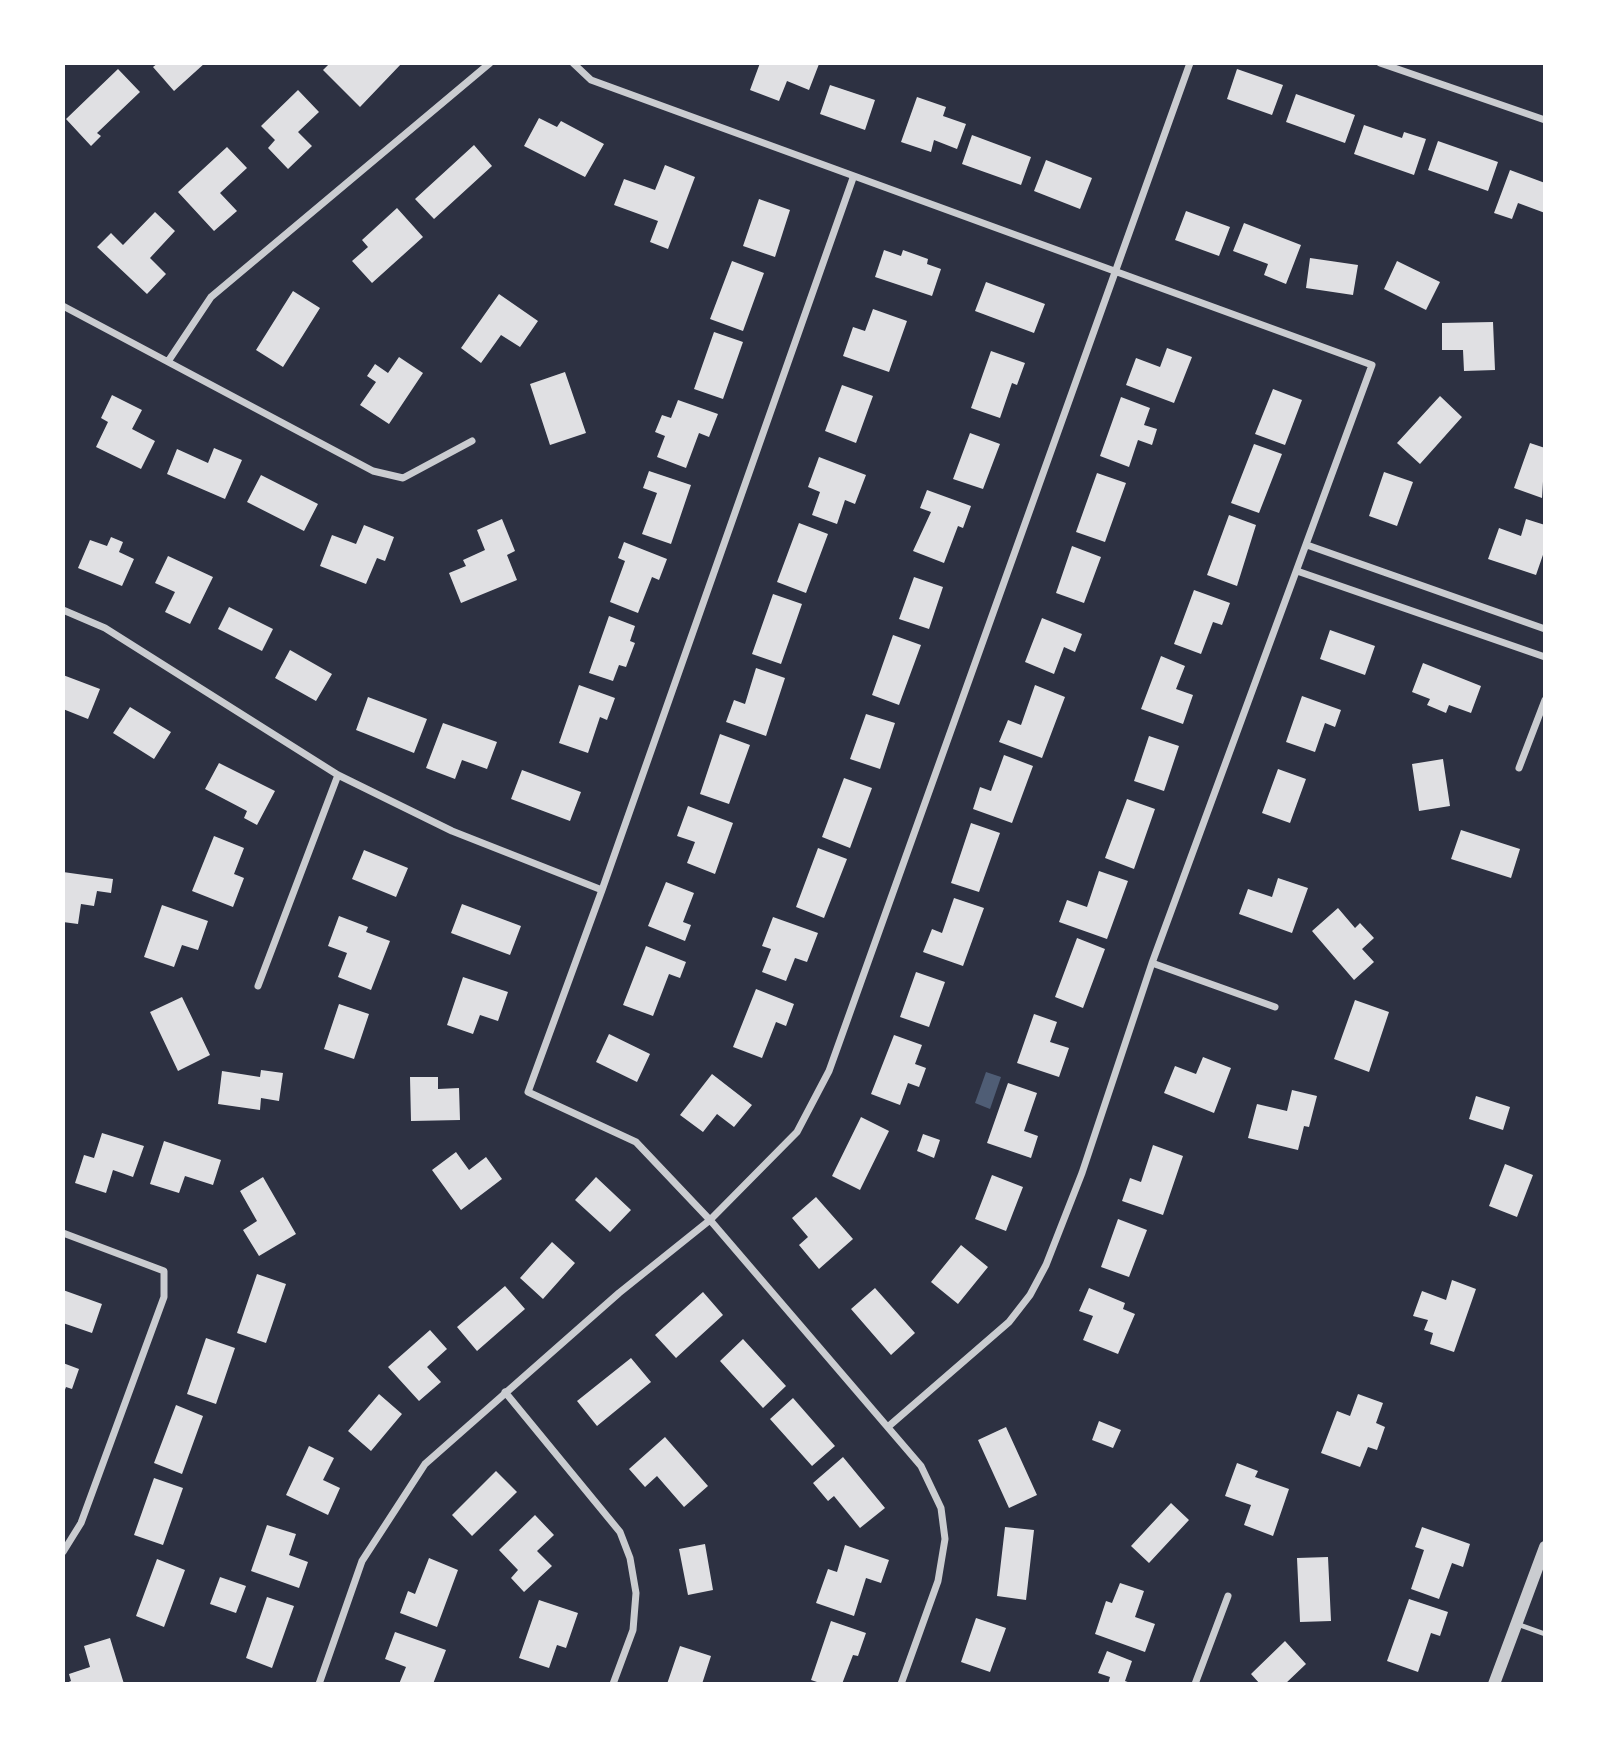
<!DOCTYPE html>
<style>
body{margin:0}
#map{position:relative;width:1608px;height:1747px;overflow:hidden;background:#2d3142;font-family:Ubuntu,sans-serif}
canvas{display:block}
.frame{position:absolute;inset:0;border:65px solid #fff;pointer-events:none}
</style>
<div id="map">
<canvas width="1608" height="1747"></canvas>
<div class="frame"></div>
</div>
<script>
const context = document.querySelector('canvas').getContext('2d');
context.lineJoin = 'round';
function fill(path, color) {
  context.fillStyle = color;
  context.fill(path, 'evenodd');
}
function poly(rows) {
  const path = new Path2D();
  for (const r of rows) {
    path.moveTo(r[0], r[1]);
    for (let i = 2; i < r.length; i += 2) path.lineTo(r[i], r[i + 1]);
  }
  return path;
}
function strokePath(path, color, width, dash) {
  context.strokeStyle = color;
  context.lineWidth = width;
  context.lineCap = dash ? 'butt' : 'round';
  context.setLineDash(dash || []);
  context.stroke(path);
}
const water = poly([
 [986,1072,1001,1077,990,1109,975,1103]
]);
const building = poly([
 [158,63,205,63,174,91,153,67],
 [330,63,402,63,360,107,323,70],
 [760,63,817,63,819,64,809,90,787,81,779,101,750,90],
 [118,69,140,92,97,133,101,136,91,146,66,119],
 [1237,69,1283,85,1272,115,1227,99],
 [830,85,875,100,865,130,820,114],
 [298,90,319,112,298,132,312,146,288,169,268,148,275,140,261,126],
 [1296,94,1355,115,1345,143,1286,122],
 [917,97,946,107,943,116,966,124,957,149,934,140,931,152,901,142],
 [539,118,557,127,561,121,604,144,585,177,524,146],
 [1364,125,1402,138,1404,132,1426,139,1414,175,1354,154],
 [972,135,1031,157,1021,185,962,164],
 [1438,141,1498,162,1488,191,1428,170],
 [474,145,492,166,434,219,415,199],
 [227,147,247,168,220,193,237,211,214,231,178,192],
 [1046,160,1092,178,1080,209,1034,191],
 [665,165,695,177,668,249,650,242,658,221,614,205,624,179,655,190],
 [1510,170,1545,183,1545,213,1518,203,1512,219,1494,213],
 [759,199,790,210,775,257,743,246],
 [397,208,423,237,372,283,352,261,368,247,362,240],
 [1186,211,1230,227,1219,256,1175,240],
 [155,212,175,231,150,258,166,274,147,294,97,247,111,233,123,245],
 [1244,223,1301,245,1286,284,1264,275,1268,264,1233,251],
 [884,250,901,256,903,250,928,259,927,264,941,269,932,296,875,277],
 [1310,258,1358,265,1353,295,1306,288],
 [732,261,764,273,743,331,710,319],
 [1397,261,1440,282,1426,310,1384,289],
 [986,282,1045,304,1034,333,975,311],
 [293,291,320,308,283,367,256,350],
 [499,294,538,321,520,347,501,335,481,363,461,348],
 [873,309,907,321,889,372,843,356,853,327,865,331],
 [1493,322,1495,370,1464,371,1463,350,1442,350,1442,323],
 [714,332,743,342,723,399,694,389],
 [1167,348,1192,357,1174,403,1126,385,1136,358,1160,367],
 [991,351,1025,363,1017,385,1012,383,1000,418,971,408],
 [399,357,423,373,389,424,360,405,376,382,367,376,375,364,388,373],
 [565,372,586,433,550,445,530,384],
 [842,385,873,396,856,443,825,431],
 [1273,389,1302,400,1285,445,1255,434],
 [112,395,142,410,132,429,155,441,141,469,96,447,108,422,101,418],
 [1440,396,1462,417,1420,464,1397,443],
 [1121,397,1150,408,1144,425,1157,429,1152,445,1138,440,1129,467,1100,456],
 [678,400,718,414,709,437,699,433,686,468,657,457,665,436,655,432,662,415,671,418],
 [970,433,1000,444,983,489,953,479],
 [1530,443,1545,448,1542,498,1514,488],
 [1254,444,1282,454,1259,513,1231,503],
 [214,448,242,460,225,499,167,474,177,449,208,463],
 [819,457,866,475,855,504,845,500,837,524,812,515,820,492,808,487],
 [649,471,691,485,671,544,642,534,657,493,643,488],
 [1384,472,1413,482,1397,526,1369,516],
 [1097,473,1126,483,1105,542,1076,532],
 [261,475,318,504,304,531,247,502],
 [927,490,971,506,963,528,958,526,944,563,913,551,931,512,920,508],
 [1229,515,1256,525,1237,586,1207,575],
 [502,519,515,551,507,555,517,580,461,603,449,573,466,566,463,560,485,550,477,530],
 [1526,519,1545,525,1545,549,1536,575,1488,559,1499,528,1521,536],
 [799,523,828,534,806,593,777,582],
 [364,525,394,537,385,561,377,558,366,584,320,566,332,535,356,544],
 [111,537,123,542,119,552,134,559,122,586,78,568,90,540,107,546],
 [624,542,667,559,659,580,652,577,638,613,610,602,625,561,618,558],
 [1072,546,1101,557,1084,603,1056,593],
 [168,556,213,577,190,624,165,612,175,592,155,583],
 [914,577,943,587,929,629,899,619],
 [1194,590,1230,603,1222,625,1213,622,1201,654,1174,644],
 [773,594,802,604,781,664,752,654],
 [229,607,273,629,262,651,218,629],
 [609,616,635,626,630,641,635,643,626,667,619,665,613,681,589,673],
 [1042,618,1082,634,1075,652,1064,647,1054,674,1025,662],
 [1330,630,1375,646,1365,675,1320,659],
 [893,635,921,645,899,705,872,695],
 [290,650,332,674,316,701,275,678],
 [1161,656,1185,666,1176,689,1193,695,1183,724,1141,709],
 [1423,663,1481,686,1471,713,1449,705,1446,713,1427,705,1430,699,1412,692],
 [756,668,785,678,766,736,726,722,734,700,745,704],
 [63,675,100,689,88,719,63,709],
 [579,685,615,698,607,720,600,717,588,753,559,743],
 [1035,685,1065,697,1042,758,999,742,1008,720,1021,725],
 [1302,696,1341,710,1335,727,1325,723,1315,752,1286,742],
 [368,697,427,719,414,753,356,730],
 [130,707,171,732,154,759,113,733],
 [866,714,895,723,880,769,850,759],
 [443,723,497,742,487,769,462,760,455,779,426,768],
 [720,734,750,745,729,804,700,794],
 [1149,736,1179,746,1164,791,1134,781],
 [1004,755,1033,766,1012,823,973,809,980,787,991,791],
 [1443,759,1450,806,1419,811,1412,764],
 [219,763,275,791,257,825,244,818,247,811,205,789],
 [1278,769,1306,779,1290,823,1262,813],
 [522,770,581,792,570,821,511,799],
 [844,778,872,788,850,848,822,837],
 [1127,799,1155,809,1134,869,1105,858],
 [688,806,733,823,715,874,687,863,695,842,677,836],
 [971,823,1000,833,979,892,951,883],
 [1461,830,1520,849,1511,878,1451,859],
 [214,836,244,848,234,874,244,878,233,907,192,891],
 [818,848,847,859,824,918,796,907],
 [364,850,408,868,396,897,352,879],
 [1099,871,1128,881,1107,939,1059,922,1067,900,1087,907],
 [63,872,113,879,111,893,97,891,94,906,81,904,78,924,63,922],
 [1278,878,1308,888,1292,933,1239,914,1248,889,1272,897],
 [666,882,694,893,683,922,691,925,685,941,648,926],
 [954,898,984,908,963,966,923,952,932,929,942,933],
 [462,904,521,926,510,955,451,933],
 [162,905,208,921,198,950,182,945,174,967,144,957],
 [1338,908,1355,928,1360,923,1374,938,1362,949,1374,962,1354,980,1312,931],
 [339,916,368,927,366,932,390,941,371,990,338,977,347,953,328,946],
 [773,917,818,933,807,962,795,958,786,981,762,972,771,949,762,946],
 [1077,938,1105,949,1083,1008,1055,997],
 [646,946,686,962,680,978,669,974,653,1016,623,1005],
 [916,972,945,982,929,1027,900,1017],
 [463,977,508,992,498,1021,480,1015,473,1034,447,1025],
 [756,989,794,1004,786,1026,776,1022,762,1058,733,1047],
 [182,997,210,1055,178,1071,150,1012],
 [1355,1000,1389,1012,1369,1072,1334,1059],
 [339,1004,369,1014,354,1059,324,1049],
 [1034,1014,1057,1022,1050,1042,1069,1048,1059,1077,1017,1063],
 [609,1034,650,1054,637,1082,596,1062],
 [894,1035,922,1045,915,1064,926,1068,919,1087,908,1083,900,1105,871,1094],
 [1203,1057,1231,1068,1214,1113,1164,1093,1175,1066,1196,1074],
 [261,1070,283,1073,279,1101,261,1098,260,1110,218,1104,222,1071,260,1077],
 [712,1074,752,1105,734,1127,717,1114,703,1132,680,1115],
 [410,1077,438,1077,438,1089,459,1088,460,1120,411,1121],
 [1008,1083,1037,1093,1024,1131,1038,1136,1031,1158,987,1143],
 [1292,1090,1317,1096,1309,1127,1304,1126,1298,1150,1248,1138,1257,1104,1287,1111],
 [1476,1096,1510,1107,1503,1130,1469,1119],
 [861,1117,889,1131,860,1190,832,1176],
 [102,1133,144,1146,133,1177,113,1170,106,1193,75,1183,84,1155,94,1158],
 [923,1134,940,1140,934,1158,917,1151],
 [164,1141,221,1160,213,1185,185,1176,179,1193,150,1184],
 [1153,1145,1183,1156,1163,1215,1122,1201,1130,1178,1141,1182],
 [456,1152,469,1170,486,1157,502,1179,461,1210,432,1170],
 [1505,1164,1533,1175,1517,1217,1489,1206],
 [992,1175,1023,1187,1006,1231,975,1219],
 [263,1177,296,1234,259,1256,243,1230,257,1221,240,1191],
 [596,1177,631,1210,610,1232,575,1200],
 [816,1197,853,1239,819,1269,799,1245,808,1237,792,1218],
 [1118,1219,1147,1230,1129,1277,1101,1267],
 [552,1242,575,1263,543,1299,520,1278],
 [961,1245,988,1267,958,1304,931,1282],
 [257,1274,286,1284,266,1343,237,1333],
 [1452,1280,1476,1289,1454,1352,1430,1344,1433,1333,1424,1330,1428,1320,1413,1316,1422,1291,1446,1300],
 [505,1286,525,1309,477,1351,457,1327],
 [875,1288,915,1333,891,1355,851,1309],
 [1089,1288,1125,1303,1123,1309,1135,1314,1118,1354,1083,1340,1093,1316,1079,1311],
 [63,1290,102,1304,92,1333,63,1323],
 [703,1292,723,1315,676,1358,655,1335],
 [430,1330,447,1349,427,1367,441,1382,419,1401,388,1367],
 [206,1338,235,1348,216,1404,187,1394],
 [743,1339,786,1386,763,1408,720,1361],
 [631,1358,651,1382,597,1426,577,1401],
 [63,1363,79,1369,72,1389,66,1387,63,1395],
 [379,1394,402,1414,371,1451,348,1431],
 [1358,1394,1383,1403,1376,1423,1385,1427,1377,1450,1368,1447,1360,1467,1321,1453,1337,1411,1350,1416],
 [793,1398,835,1446,812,1466,770,1419],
 [176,1405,203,1416,182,1474,154,1463],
 [1099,1421,1121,1430,1113,1448,1092,1440],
 [1006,1427,1037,1495,1009,1508,978,1440],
 [665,1437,708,1486,684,1507,657,1476,645,1487,629,1469],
 [309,1446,334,1458,323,1480,340,1488,328,1515,286,1495],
 [843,1457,885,1508,860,1528,834,1496,828,1501,813,1483],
 [1237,1463,1258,1471,1255,1477,1289,1489,1273,1536,1244,1525,1251,1505,1225,1496],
 [496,1471,517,1492,472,1536,452,1515],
 [154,1478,183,1488,163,1545,134,1535],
 [1171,1503,1189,1520,1149,1563,1131,1546],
 [535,1515,554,1535,537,1551,552,1566,524,1592,511,1578,518,1570,499,1550],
 [267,1525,296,1534,289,1555,308,1562,299,1588,251,1571],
 [1005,1527,1034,1530,1026,1600,997,1596],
 [1422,1527,1470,1544,1463,1567,1452,1563,1439,1599,1411,1589,1424,1550,1415,1547],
 [705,1544,713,1590,688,1595,679,1549],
 [845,1545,889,1560,881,1583,866,1578,854,1616,816,1603,828,1569,837,1572],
 [1328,1557,1331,1621,1300,1622,1297,1558],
 [429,1558,458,1570,437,1627,400,1613,408,1591,415,1594],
 [157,1559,185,1570,164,1627,136,1616],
 [220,1577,246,1586,236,1613,210,1604],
 [1120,1583,1144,1591,1135,1617,1155,1624,1145,1652,1095,1634,1106,1601,1112,1603],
 [267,1597,294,1606,272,1668,246,1658],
 [1409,1599,1448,1612,1440,1636,1431,1633,1418,1672,1387,1661],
 [539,1600,578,1613,566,1648,557,1645,549,1668,519,1658],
 [976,1618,1006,1628,990,1672,961,1662],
 [831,1621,866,1633,858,1656,853,1655,842,1684,823,1684,811,1680],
 [395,1632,446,1650,433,1684,399,1684,406,1667,385,1659],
 [110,1638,124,1684,64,1684,71,1681,69,1674,90,1667,84,1646],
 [1285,1641,1306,1664,1285,1684,1260,1684,1251,1674],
 [680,1646,711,1656,702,1684,667,1684],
 [1107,1651,1132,1661,1125,1681,1133,1684,1108,1684,1110,1677,1098,1673]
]);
const service = poly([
 [1517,1624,1545,1634]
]);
const minor = poly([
 [573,63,591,80,1372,365,1152,963,1082,1173,1046,1265,1030,1295,1009,1322,889,1426],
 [1380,63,1545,120],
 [853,178,602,890,528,1092,636,1142,710,1220,921,1466,941,1508,945,1539,938,1581,901,1684],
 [63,306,373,471,403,478,472,441],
 [169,360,211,297,490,63],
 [1307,545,1545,629],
 [1297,571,1545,657],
 [63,610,105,628,338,775,452,831,602,890],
 [1519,768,1545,700],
 [1152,963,1275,1007],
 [258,986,338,775],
 [63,1233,164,1271,164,1297,81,1523,63,1552],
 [505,1392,620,1532,630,1558,636,1593,633,1630,613,1684],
 [319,1684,362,1561,425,1464,619,1293,710,1220,797,1132,829,1071,1190,63],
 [1195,1684,1228,1596]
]);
const tertiary = poly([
 [1494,1684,1545,1547]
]);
fill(water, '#4f5d75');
fill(building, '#e0e0e3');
strokePath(service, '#caccd0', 5);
strokePath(minor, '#caccd0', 7);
strokePath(tertiary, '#caccd0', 12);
</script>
